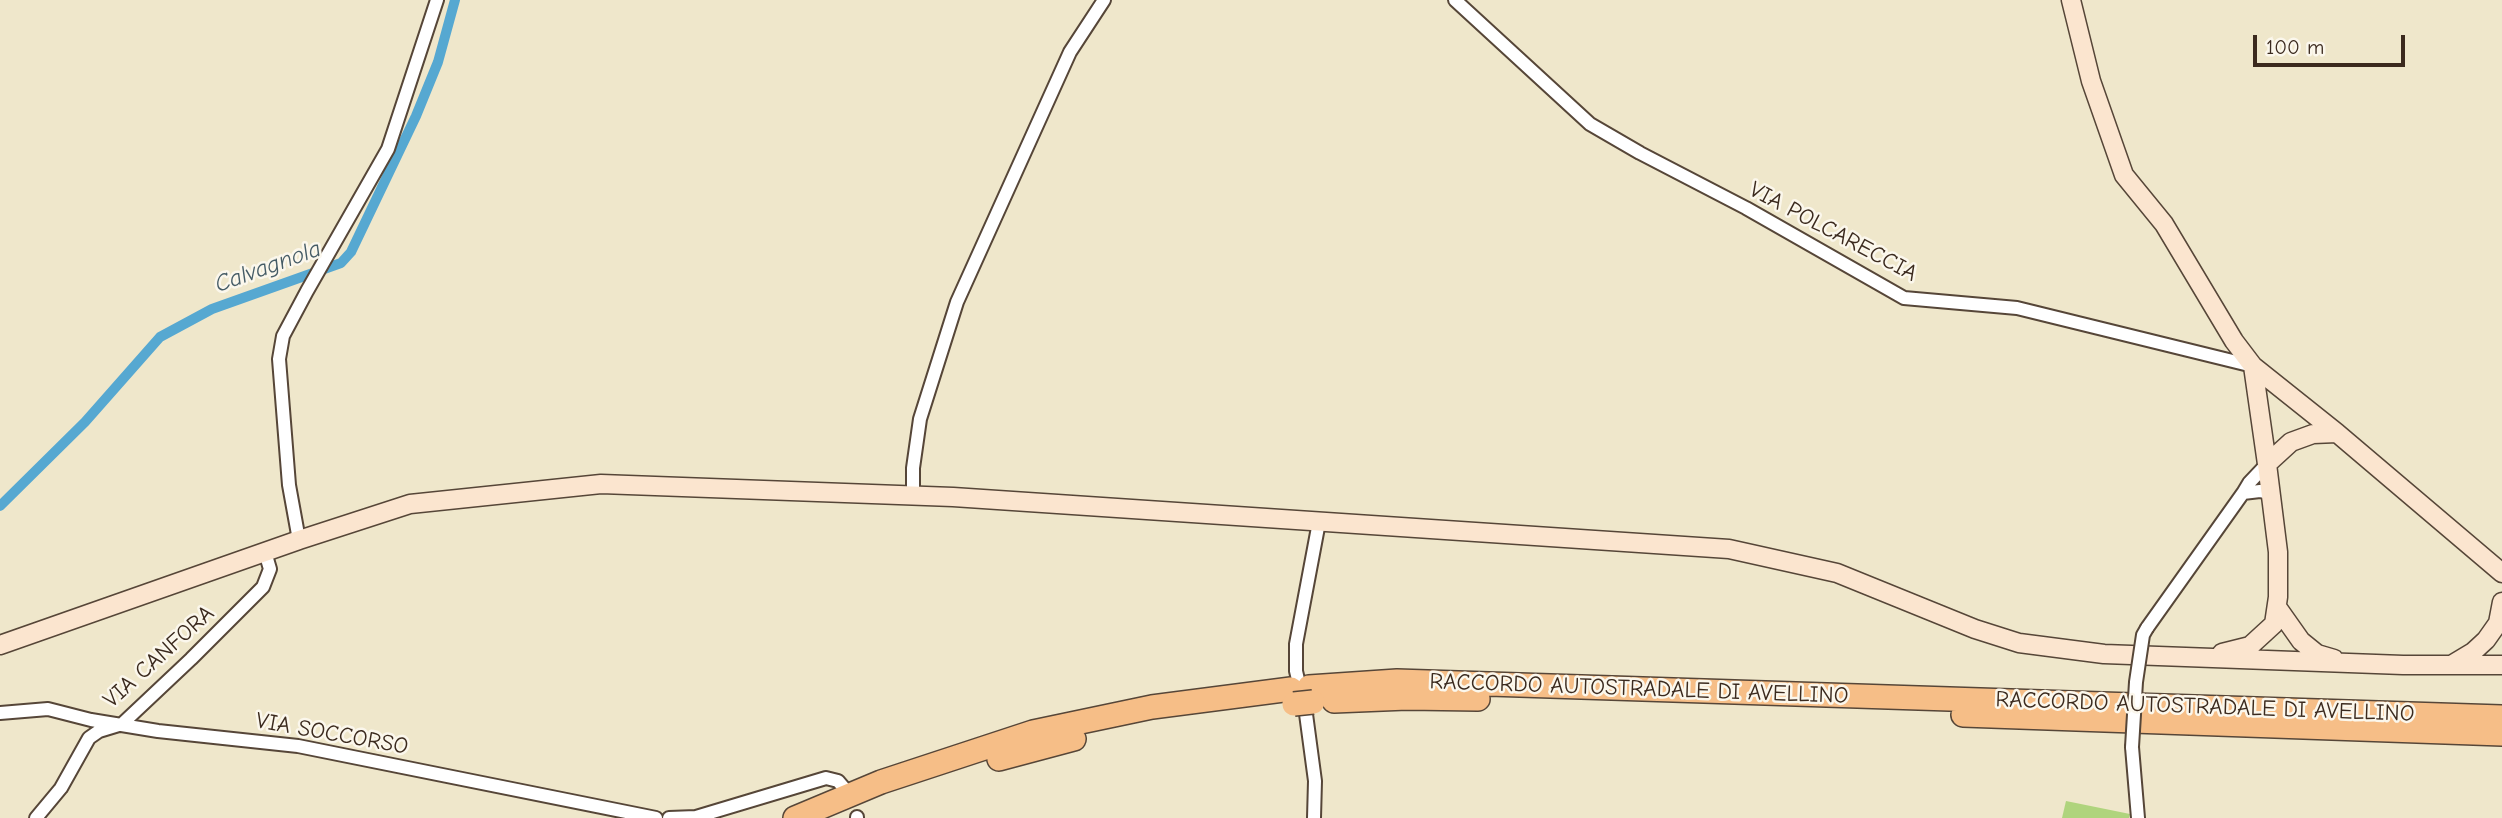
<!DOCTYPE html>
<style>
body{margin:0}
#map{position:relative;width:2502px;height:818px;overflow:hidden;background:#efe7cb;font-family:"Comic Neue",sans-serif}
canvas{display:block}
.scale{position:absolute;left:2253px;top:35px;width:152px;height:32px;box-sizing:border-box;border:4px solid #3b2a1e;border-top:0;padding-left:9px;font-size:21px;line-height:24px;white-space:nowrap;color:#3b2a1e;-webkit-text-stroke:5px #fbf7ec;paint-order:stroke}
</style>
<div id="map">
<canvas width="2502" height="818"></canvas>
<div class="scale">100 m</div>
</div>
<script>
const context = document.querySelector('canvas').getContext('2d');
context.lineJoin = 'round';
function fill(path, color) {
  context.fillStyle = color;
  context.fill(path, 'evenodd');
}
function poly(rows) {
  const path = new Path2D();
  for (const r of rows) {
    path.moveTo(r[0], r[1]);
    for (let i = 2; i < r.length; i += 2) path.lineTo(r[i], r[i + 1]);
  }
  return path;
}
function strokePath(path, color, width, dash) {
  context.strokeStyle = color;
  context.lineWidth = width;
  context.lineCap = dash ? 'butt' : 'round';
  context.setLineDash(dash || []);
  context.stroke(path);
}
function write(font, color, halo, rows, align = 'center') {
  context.font = font + ' "Comic Neue",sans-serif';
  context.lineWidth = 5;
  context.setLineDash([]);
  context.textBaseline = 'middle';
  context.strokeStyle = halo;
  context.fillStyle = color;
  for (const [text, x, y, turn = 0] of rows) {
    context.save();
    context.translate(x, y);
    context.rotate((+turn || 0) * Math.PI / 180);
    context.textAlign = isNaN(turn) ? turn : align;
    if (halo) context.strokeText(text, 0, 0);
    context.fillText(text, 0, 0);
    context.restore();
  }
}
const green = poly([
 [2066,801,2130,814,2129,818,2062,818]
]);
const canal = poly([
 [0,506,85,422,160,337,212,309,341,263,351,252,416,116,438,62,455,0]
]);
const street = poly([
 [1455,0,1590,124,1640,153,1746,208,1904,298,2017,308,2253,366],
 [2267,464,2249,483,2243,493,2260,491,2271,493],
 [913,496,913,468,920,419,957,302,1070,52,1104,0],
 [299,540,289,485,279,359,283,336,307,291,388,149,437,0],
 [2147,628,2243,493],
 [0,713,48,709,91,720,158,731,298,746,656,818],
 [2132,747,2138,818],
 [857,817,857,818],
 [36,818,61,788,89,738,99,731,122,724,191,659,263,587,270,569,265,552],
 [669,818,696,817,826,778,838,781,844,788],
 [1314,818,1315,781,1306,714,1296,671,1296,644,1319,522]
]);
const secondary = poly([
 [2071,0,2091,81,2124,175,2164,224,2234,341,2253,366,2267,464],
 [2253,366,2337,433,2502,573],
 [2277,607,2301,641,2317,654,2334,659],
 [0,645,299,540,410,504,601,484,953,497,1729,549,1837,573,1975,629,2019,643,2104,654,2403,665,2502,665],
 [2222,653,2250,646,2274,624,2278,597,2278,552,2267,464,2291,442,2313,434,2337,433],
 [2453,664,2473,652,2486,640,2498,623,2502,602]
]);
const highway = poly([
 [1309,687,1397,681,2502,717],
 [1334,701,1407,698,1478,699],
 [1963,715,2502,734],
 [999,759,1074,739],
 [795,818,881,782,1033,732,1152,707,1291,689]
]);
const streetBridge = poly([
 [2132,747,2136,682,2143,635,2147,628]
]);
const highwayBridge = poly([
 [1294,704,1313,702]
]);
const streetNames = [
 ["VIA POLCARECCIA",1833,232,28],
 ["VIA CANFORA",159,657,-42],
 ["RACCORDO AUTOSTRADALE DI AVELLINO",1639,689,2],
 ["RACCORDO AUTOSTRADALE DI AVELLINO",2205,707,2],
 ["VIA SOCCORSO",332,734,10]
];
const waterNames = [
 ["Calvagnola",268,267,-20]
];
fill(green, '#afd47d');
strokePath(canal, '#56a8d1', 10);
strokePath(street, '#564638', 16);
strokePath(secondary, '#564638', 21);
strokePath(highway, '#564638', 26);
strokePath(street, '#fff', 12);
strokePath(secondary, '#fbe5cf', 18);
strokePath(highway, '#f6be87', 23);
strokePath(streetBridge, '#564638', 16, []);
strokePath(highwayBridge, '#564638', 26, []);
strokePath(streetBridge, '#fff', 12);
strokePath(highwayBridge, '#f6be87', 23);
write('23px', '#3b2a1e', '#fbf7ec', streetNames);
write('italic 24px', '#465c66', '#fbf7ec', waterNames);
</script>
